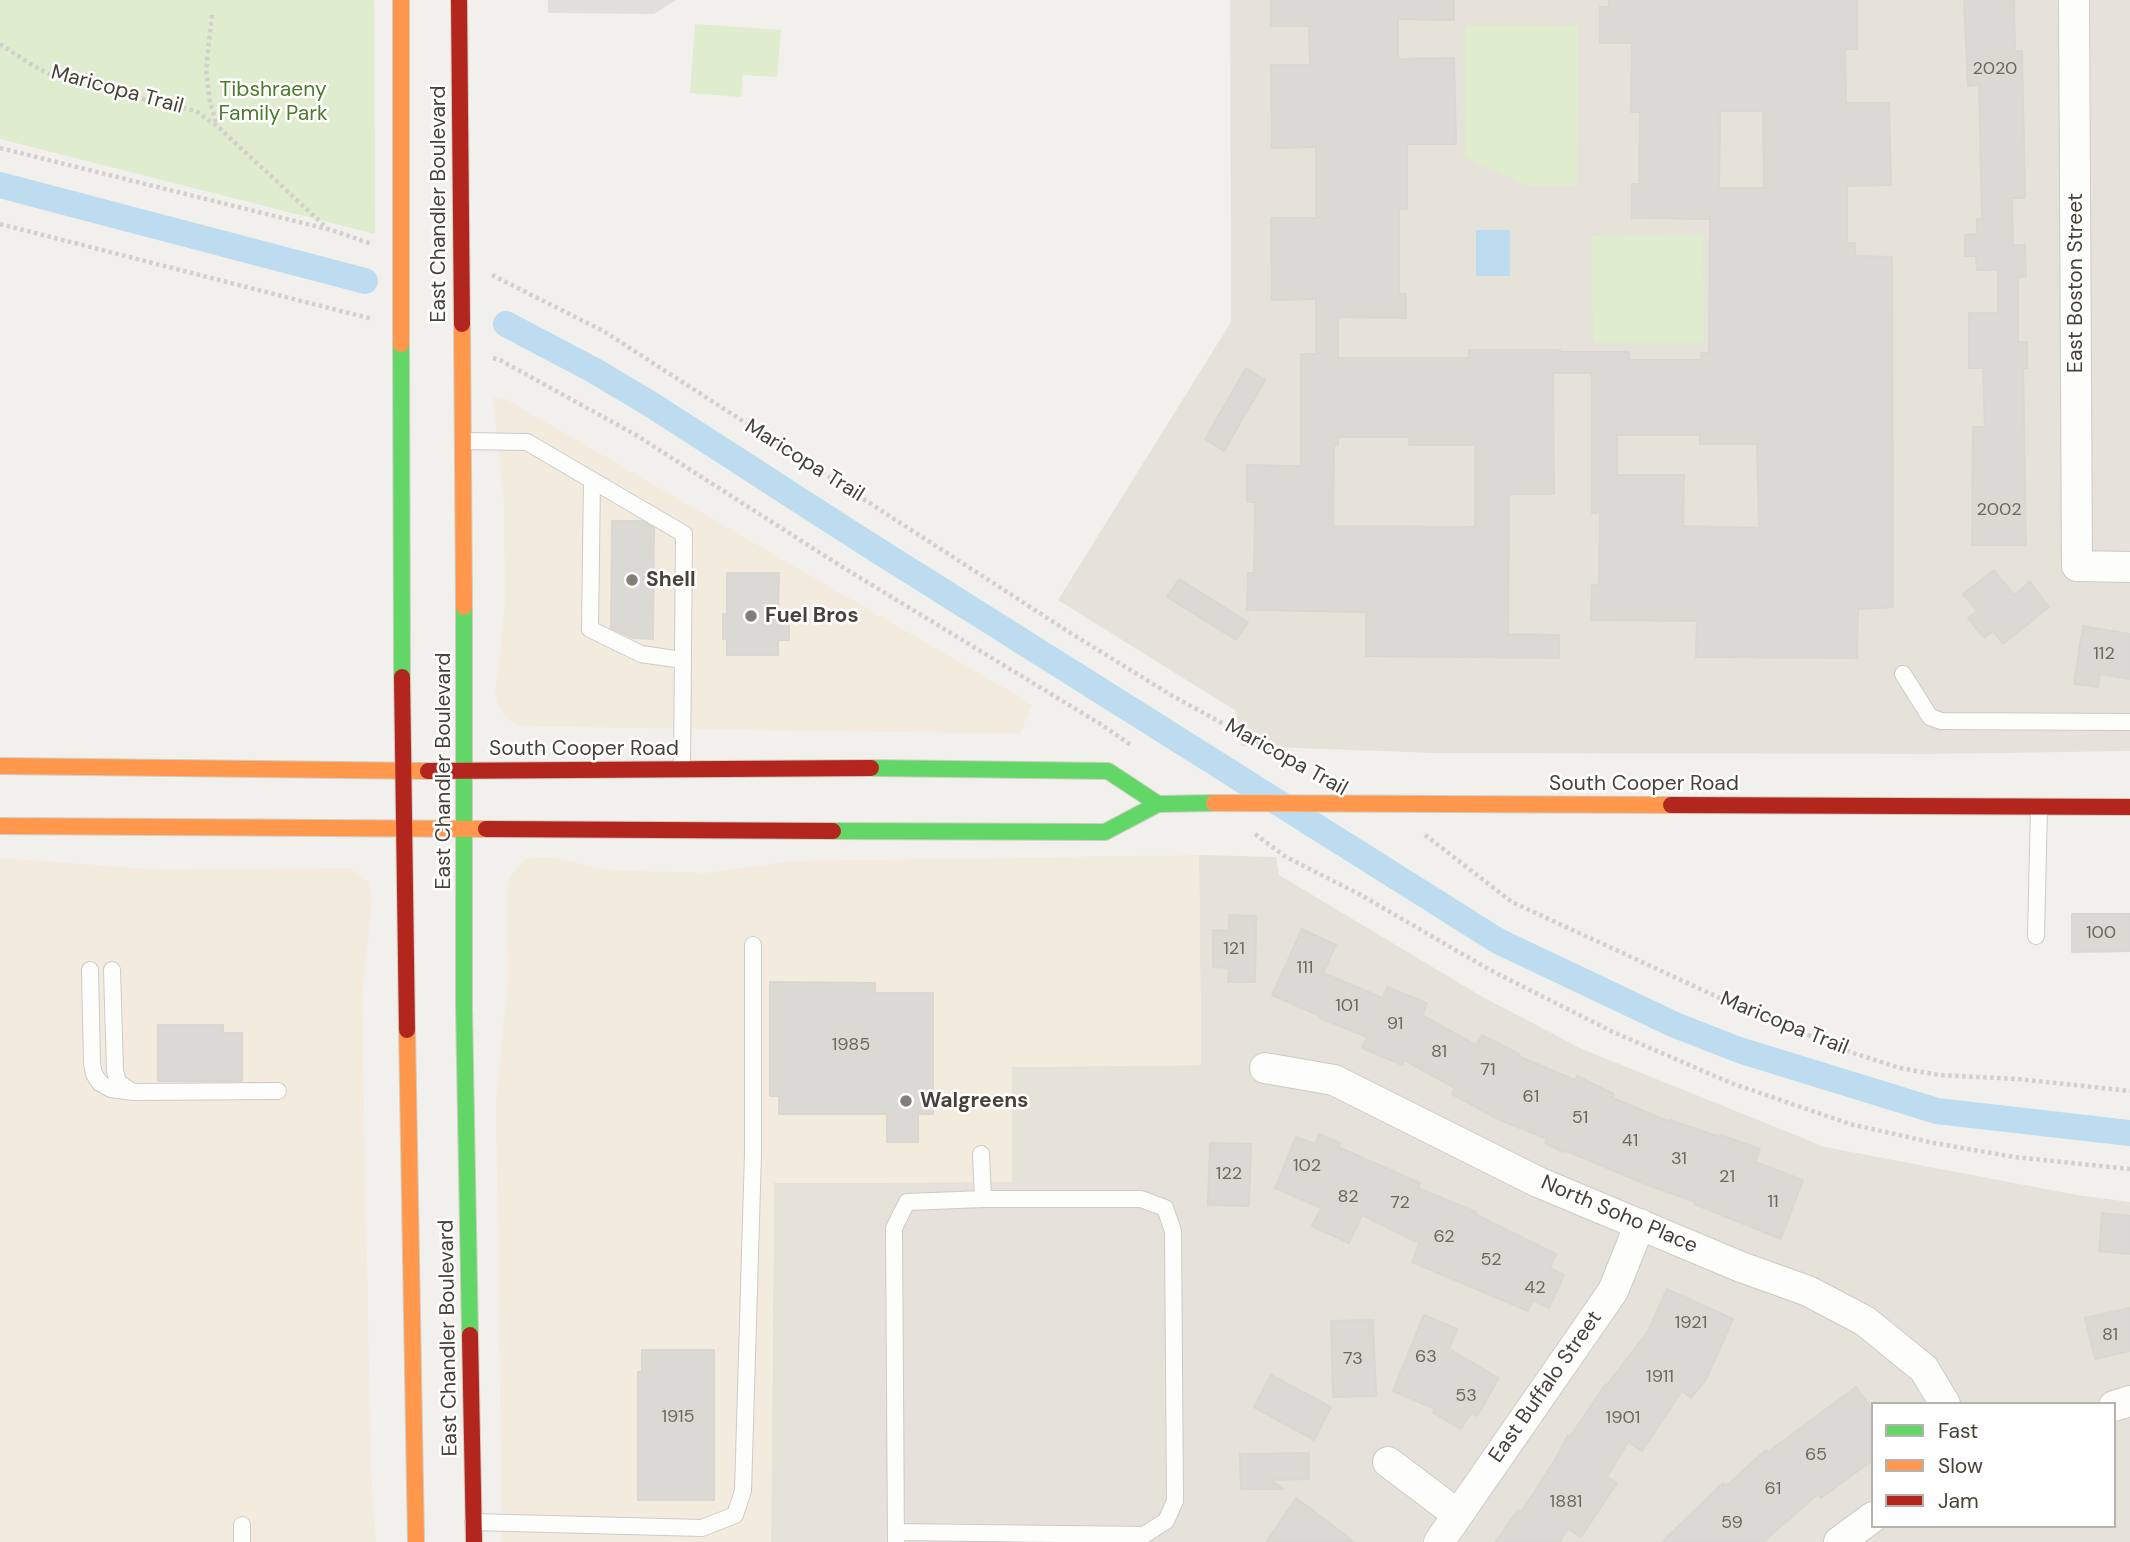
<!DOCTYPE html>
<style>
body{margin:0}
#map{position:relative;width:2130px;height:1542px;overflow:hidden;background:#f1f0ec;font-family:"DM Sans",sans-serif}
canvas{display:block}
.legend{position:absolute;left:1871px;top:1402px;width:245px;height:126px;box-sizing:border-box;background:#fff;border:2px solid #b6b3af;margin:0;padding:9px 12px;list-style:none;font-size:21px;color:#484137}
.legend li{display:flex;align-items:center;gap:14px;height:35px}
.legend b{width:35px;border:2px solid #b6b3af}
</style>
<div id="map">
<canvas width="2130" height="1542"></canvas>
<ul class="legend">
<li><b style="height:9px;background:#63d668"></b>Fast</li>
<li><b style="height:9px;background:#ff974d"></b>Slow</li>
<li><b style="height:9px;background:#b3261e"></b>Jam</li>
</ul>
</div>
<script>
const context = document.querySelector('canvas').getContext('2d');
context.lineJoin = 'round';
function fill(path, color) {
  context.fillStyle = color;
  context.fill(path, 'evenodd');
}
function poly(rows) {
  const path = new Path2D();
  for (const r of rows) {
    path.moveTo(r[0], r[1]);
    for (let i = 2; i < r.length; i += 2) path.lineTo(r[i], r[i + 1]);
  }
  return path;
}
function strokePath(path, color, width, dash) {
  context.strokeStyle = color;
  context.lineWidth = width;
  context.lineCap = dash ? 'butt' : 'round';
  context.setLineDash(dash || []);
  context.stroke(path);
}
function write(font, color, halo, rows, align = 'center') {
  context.font = font + ' "DM Sans",sans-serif';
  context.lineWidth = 5;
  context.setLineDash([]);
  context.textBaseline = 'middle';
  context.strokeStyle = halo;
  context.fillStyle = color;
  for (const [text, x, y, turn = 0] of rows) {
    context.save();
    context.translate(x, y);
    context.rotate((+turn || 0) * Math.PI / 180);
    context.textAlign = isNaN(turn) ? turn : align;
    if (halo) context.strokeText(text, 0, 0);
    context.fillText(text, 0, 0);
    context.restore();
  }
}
const residential = poly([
 [1230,0,2130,0,2130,751,1930,754,1437,753,1241,746,1236,711,1058,600,1231,322],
 [1199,855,1276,857,1279,875,1481,996,1582,1049,1825,1147,2077,1195,2130,1202,2130,1542,771,1542,774,1183,1011,1182,1012,1067,1201,1065],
 [1873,1404,2114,1404,2114,1526,1873,1526]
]);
const commercial = poly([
 [493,398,504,398,1032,704,1020,734,518,726,507,719,499,707,495,695,505,605,504,500],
 [1199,855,1201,1065,1012,1067,1012,1182,774,1183,771,1542,502,1542,496,1101,508,978,506,894,508,882,515,870,527,858,552,857,606,870,706,873,791,861],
 [0,858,164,870,350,868,369,882,372,902,362,998,371,1469,376,1542,0,1542]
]);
const green = poly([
 [0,0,374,0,375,234,0,139],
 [695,24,781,30,777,77,743,75,741,97,690,93],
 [1465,25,1578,26,1577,186,1528,186,1465,157],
 [1703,235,1704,343,1593,343,1592,236]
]);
const parking = poly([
 [548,0,676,0,654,14,548,13]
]);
const water = poly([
 [1476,230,1510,230,1510,276,1476,276]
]);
const canal = poly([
 [0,185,365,281],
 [506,324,595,371,652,405,858,538,1498,941,1675,1025,1739,1050,1937,1111,2130,1133]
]);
const building = poly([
 [1271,0,1454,0,1454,20,1398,19,1398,59,1454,58,1456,144,1407,144,1407,209,1399,209,1399,294,1406,294,1406,318,1338,317,1338,358,1469,358,1469,350,1560,350,1560,352,1629,352,1629,360,1701,360,1701,353,1709,353,1710,219,1632,218,1632,184,1639,184,1640,112,1631,112,1632,43,1600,43,1600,7,1609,7,1609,0,1857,0,1857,49,1845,49,1846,103,1889,103,1891,185,1847,186,1847,243,1855,243,1855,256,1892,257,1893,607,1858,609,1857,658,1696,657,1697,621,1591,620,1592,585,1599,585,1600,513,1592,513,1592,373,1553,373,1554,494,1509,494,1508,634,1559,635,1559,658,1366,656,1366,612,1247,610,1248,573,1254,573,1255,502,1247,502,1247,465,1301,466,1301,354,1316,354,1316,299,1272,300,1271,218,1316,218,1316,147,1272,148,1271,65,1310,65,1309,26,1271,26,1271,0],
 [1720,111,1763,111,1764,188,1719,188,1720,111],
 [1617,435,1700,435,1700,444,1757,444,1759,528,1683,526,1684,475,1617,475,1617,435],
 [1338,437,1409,437,1409,445,1475,445,1475,527,1333,526,1334,445,1338,445,1338,437],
 [1964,0,2014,0,2015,51,2022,51,2025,198,2012,198,2013,245,2025,245,2026,277,2018,277,2018,342,2027,342,2027,368,2023,368,2026,545,1972,545,1973,427,1985,427,1983,368,1969,368,1969,313,1998,313,1998,270,1977,270,1976,256,1965,256,1965,235,1977,234,1977,219,1982,219,1979,85,1968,86,1964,0],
 [1246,368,1265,380,1224,451,1205,439,1246,368],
 [612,521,642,521,654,528,653,639,633,638,611,628,612,521],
 [1994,570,2014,595,2030,582,2049,607,2003,644,1993,631,1984,638,1968,618,1977,611,1963,594,1994,570],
 [727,573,779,573,778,618,789,618,789,640,778,640,778,655,727,655,727,639,723,639,723,614,727,614,727,573],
 [1179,579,1248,622,1236,640,1167,597,1179,579],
 [2083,626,2130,634,2130,679,2100,674,2098,687,2074,684,2083,626],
 [2072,914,2130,914,2130,951,2072,952,2072,914],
 [1229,915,1256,916,1255,982,1228,982,1229,968,1213,967,1213,930,1229,931,1229,915],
 [1302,929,1336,945,1323,973,1383,998,1387,987,1427,1003,1422,1015,1476,1045,1482,1035,1519,1054,1518,1056,1575,1080,1577,1076,1614,1094,1613,1098,1670,1122,1670,1120,1720,1137,1721,1135,1760,1149,1755,1162,1803,1180,1781,1239,1694,1204,1695,1202,1648,1185,1564,1150,1563,1152,1545,1143,1547,1139,1500,1120,1452,1094,1455,1088,1404,1060,1402,1065,1362,1048,1367,1037,1320,1018,1320,1016,1272,995,1302,929],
 [770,982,875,983,875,993,933,993,933,1114,918,1114,918,1142,887,1142,887,1114,779,1114,779,1096,770,1096,770,982],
 [158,1025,223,1025,223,1033,242,1033,242,1081,158,1081,158,1025],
 [1319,1134,1340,1143,1338,1147,1420,1183,1418,1188,1476,1212,1475,1214,1556,1254,1550,1268,1564,1275,1549,1308,1533,1300,1528,1311,1412,1262,1419,1243,1362,1215,1349,1243,1312,1226,1321,1208,1275,1188,1296,1137,1315,1144,1319,1134],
 [1210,1143,1251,1144,1249,1206,1208,1205,1210,1143],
 [2102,1213,2130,1216,2130,1254,2099,1251,2102,1213],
 [1667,1289,1733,1319,1705,1381,1691,1398,1682,1391,1642,1451,1628,1442,1607,1477,1617,1483,1581,1537,1568,1529,1559,1542,1495,1542,1518,1510,1521,1512,1555,1460,1568,1435,1570,1437,1605,1385,1606,1386,1648,1331,1667,1289],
 [2130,1308,2130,1351,2095,1359,2085,1318,2130,1308],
 [1424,1315,1457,1329,1449,1349,1499,1378,1477,1416,1471,1413,1461,1429,1433,1413,1435,1409,1393,1391,1424,1315],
 [1373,1320,1376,1396,1333,1397,1331,1321,1373,1320],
 [642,1350,714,1350,714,1500,638,1500,638,1372,642,1372,642,1350],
 [1271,1375,1331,1407,1314,1440,1254,1407,1271,1375],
 [1856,1387,1873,1410,1873,1460,1821,1498,1818,1494,1763,1542,1662,1542,1723,1483,1726,1486,1766,1450,1768,1452,1856,1387],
 [1309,1453,1309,1479,1271,1480,1283,1489,1241,1489,1240,1454,1309,1453],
 [1296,1498,1331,1524,1354,1542,1266,1542,1296,1498]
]);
const path = poly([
 [212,15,206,70,210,102,217,125],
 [0,44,35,67,64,81,196,111,217,126,328,229,372,244],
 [0,148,327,229],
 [0,224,372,319],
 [492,275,605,332,1072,634,1171,695,1307,770],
 [493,358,500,360,636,435,839,565,1102,725,1131,745],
 [1255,834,1286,857,1359,894,1490,970,1613,1032,1731,1083,1850,1124,1934,1143,2014,1157,2130,1169],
 [1425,835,1512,902,1748,1011,1856,1054,1900,1068,1939,1075,2018,1079,2130,1091]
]);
const lane = poly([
 [463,441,527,442,684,534,682,769],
 [592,480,590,629,641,654,682,660],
 [1903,674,1930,717,1941,721,2130,722],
 [2036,936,2039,807],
 [90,970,92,1063,94,1074,100,1083,111,1089,133,1092,278,1091],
 [112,970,115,1071,118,1082,131,1091],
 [473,1522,702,1528,735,1515,743,1491,753,1153,753,945],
 [896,1532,1144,1535,1166,1521,1175,1501,1173,1231,1165,1208,1141,1199,983,1199],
 [242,1542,242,1525],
 [896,1542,894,1228,907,1202,983,1199,981,1154]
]);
const street = poly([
 [2074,0,2077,566,2130,567],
 [1265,1068,1334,1080,1538,1182,1741,1267,1808,1291,1865,1321,1924,1369,1945,1404],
 [2114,1406,2130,1401],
 [1388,1462,1457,1514],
 [1439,1542,1613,1291,1640,1224],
 [1839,1542,1873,1517]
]);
const fast = poly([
 [401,344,402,677],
 [464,607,464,1008,470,1335],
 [871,768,1108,771,1158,804],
 [833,831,1105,832,1158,804,1214,803]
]);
const slow = poly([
 [401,0,401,344],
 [462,324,464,607],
 [0,766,428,771],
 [1214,803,1671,805],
 [0,826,486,829],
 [407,1030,416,1542]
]);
const jam = poly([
 [459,0,462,324],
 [402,677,407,1030],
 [428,771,871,768],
 [1671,805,2130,807],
 [486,829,833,831],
 [470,1335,474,1542]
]);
const markers = [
 [632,580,7,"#837e76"],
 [751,616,7,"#837e76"],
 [906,1101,7,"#837e76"]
];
const numberNames = [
 ["2020",1995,69],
 ["2002",1999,510],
 ["112",2104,654],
 ["100",2101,933],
 ["121",1234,949],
 ["111",1305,968],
 ["101",1347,1006],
 ["91",1395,1024],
 ["1985",851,1045],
 ["81",1439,1052],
 ["71",1488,1070],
 ["61",1531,1097],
 ["51",1580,1118],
 ["41",1630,1141],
 ["31",1679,1159],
 ["102",1307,1166],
 ["122",1229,1174],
 ["21",1727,1177],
 ["82",1348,1197],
 ["11",1773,1202],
 ["72",1400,1203],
 ["62",1444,1237],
 ["52",1491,1260],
 ["42",1535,1288],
 ["1921",1691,1323],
 ["81",2110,1335],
 ["63",1426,1357],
 ["73",1353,1359],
 ["1911",1660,1377],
 ["53",1466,1396],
 ["1915",678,1417],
 ["1901",1623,1418],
 ["65",1816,1455],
 ["61",1773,1489],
 ["1881",1566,1502],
 ["59",1732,1523]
];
const streetNames = [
 ["Maricopa Trail",117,90,15],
 ["East Chandler Boulevard",439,204,-90],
 ["East Boston Street",2076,283,-90],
 ["Maricopa Trail",804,461,32],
 ["South Cooper Road",584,749],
 ["Maricopa Trail",1286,758,29],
 ["East Chandler Boulevard",444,771,-90],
 ["South Cooper Road",1644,784],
 ["Maricopa Trail",1784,1024,22],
 ["North Soho Place",1619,1215,23],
 ["East Chandler Boulevard",449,1338,-91],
 ["East Buffalo Street",1546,1387,-55]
];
const parkNames = [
 ["Tibshraeny",273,90],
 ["Family Park",273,114]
];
const poiNames = [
 ["Shell",646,580],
 ["Fuel Bros",765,616],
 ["Walgreens",920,1101]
];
fill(residential, '#e5e2d9');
fill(commercial, '#f4ebdf');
fill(green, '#dfeccd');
fill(parking, '#e1dfdc');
fill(water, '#bddcef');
strokePath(canal, '#bddcef', 26);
fill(building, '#dbd9d4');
strokePath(building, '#dad7d2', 2);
strokePath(lane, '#cdcbc7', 18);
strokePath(street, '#cdcbc7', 32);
strokePath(fast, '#d1cdc3', 18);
strokePath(slow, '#d1cdc3', 18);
strokePath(jam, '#d1cdc3', 18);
strokePath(path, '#d2cfcc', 4.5, [3.5, 3.5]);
strokePath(lane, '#fdfdfc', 16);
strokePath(street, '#fdfdfc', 30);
strokePath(fast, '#63d668', 16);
strokePath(slow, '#ff974d', 16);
strokePath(jam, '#b3261e', 16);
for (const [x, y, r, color] of markers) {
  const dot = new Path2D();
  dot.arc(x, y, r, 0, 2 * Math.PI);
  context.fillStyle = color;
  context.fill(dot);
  strokePath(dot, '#fff', 2.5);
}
write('18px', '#6e685f', null, numberNames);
write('21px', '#484137', '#fff', streetNames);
write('21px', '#4a7a2b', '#fff', parkNames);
write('bold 21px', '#484137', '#fff', poiNames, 'left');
</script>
